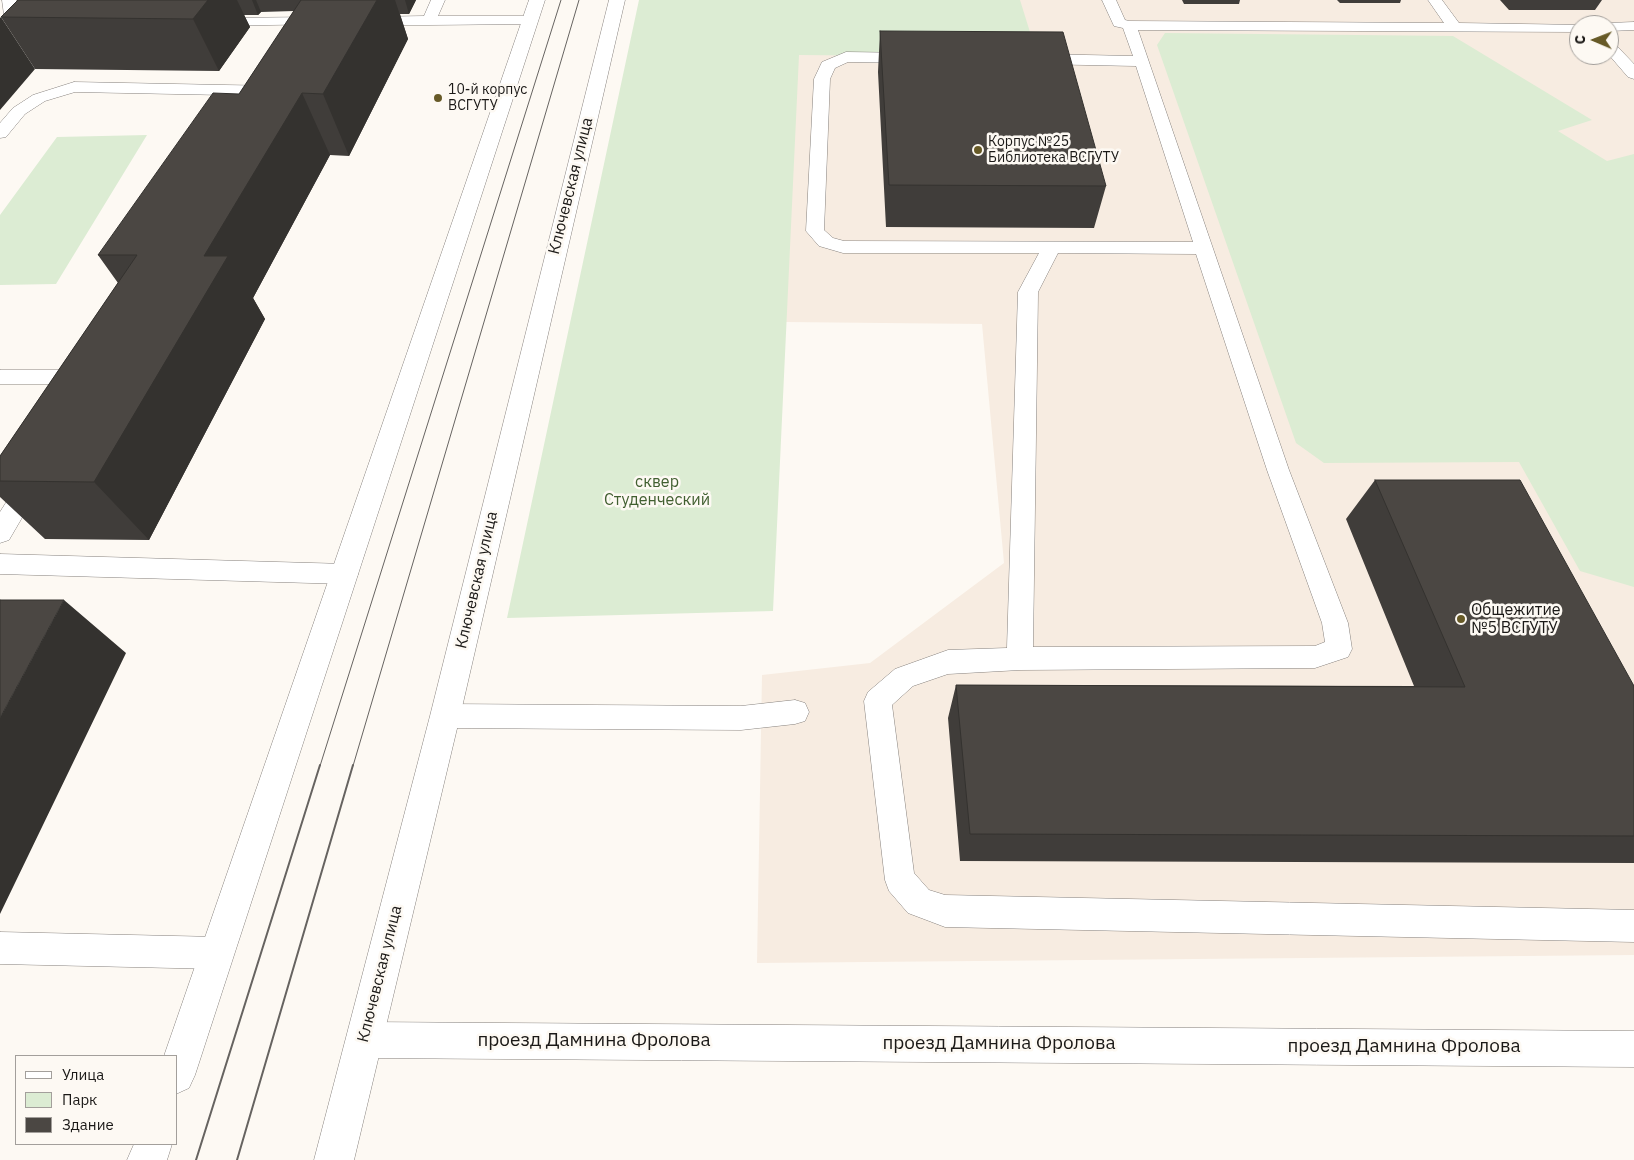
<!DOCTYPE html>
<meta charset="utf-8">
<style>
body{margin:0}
#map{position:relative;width:1634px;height:1160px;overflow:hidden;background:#fdf9f3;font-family:"IBM Plex Sans",sans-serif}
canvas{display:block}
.legend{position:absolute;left:15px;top:1055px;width:162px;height:90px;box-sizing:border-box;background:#fdf9f3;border:1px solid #a39f9b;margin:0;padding:6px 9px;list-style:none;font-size:15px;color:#1b1917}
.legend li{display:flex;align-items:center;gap:10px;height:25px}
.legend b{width:25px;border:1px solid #a39f9b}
.north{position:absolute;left:1569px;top:15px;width:50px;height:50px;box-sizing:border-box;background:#fdf9f3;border:1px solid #a39f9b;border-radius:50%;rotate:271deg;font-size:14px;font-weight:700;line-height:20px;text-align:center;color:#1b1917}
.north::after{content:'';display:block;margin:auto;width:18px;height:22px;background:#675a27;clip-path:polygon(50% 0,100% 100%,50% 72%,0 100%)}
</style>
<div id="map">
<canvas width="1634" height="1160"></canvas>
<ul class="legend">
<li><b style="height:6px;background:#fff"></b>Улица</li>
<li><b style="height:14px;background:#dcecd3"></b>Парк</li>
<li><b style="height:14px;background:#4b4743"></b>Здание</li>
</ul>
<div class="north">С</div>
</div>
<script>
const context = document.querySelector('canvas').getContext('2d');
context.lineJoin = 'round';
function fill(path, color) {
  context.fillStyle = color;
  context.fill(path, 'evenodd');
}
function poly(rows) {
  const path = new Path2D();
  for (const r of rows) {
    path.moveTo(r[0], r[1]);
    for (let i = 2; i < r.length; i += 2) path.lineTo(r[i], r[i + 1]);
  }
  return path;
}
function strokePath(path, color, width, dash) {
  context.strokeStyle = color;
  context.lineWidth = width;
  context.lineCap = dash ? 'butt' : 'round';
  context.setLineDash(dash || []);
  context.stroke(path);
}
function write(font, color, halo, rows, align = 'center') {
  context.font = font + ' "IBM Plex Sans",sans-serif';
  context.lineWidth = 5;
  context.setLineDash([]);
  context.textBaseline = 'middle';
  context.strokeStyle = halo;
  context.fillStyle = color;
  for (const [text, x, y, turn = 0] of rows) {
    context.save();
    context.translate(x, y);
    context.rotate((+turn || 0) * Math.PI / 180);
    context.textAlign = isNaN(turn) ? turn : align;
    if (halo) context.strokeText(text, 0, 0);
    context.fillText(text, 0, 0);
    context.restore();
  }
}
const built = poly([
 [801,0,1634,0,1634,955,757,963,762,675,870,663,1004,563,982,324,785,322],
 [1579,25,1609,25,1609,55,1579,55]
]);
const green = poly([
 [639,0,1020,0,1034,45,1015,57,799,55,773,611,507,618],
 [1165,33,1453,36,1592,120,1558,131,1607,161,1634,154,1634,587,1580,571,1519,462,1324,463,1296,443,1157,45],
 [147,135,56,284,0,285,0,215,57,137]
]);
const service = poly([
 [2,0,16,0,19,22,17,25,12,26,5,22,2,0],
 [431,0,445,0,438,16,530,16,537,20,530,24,429,25,370,25,363,21,370,17,424,16,431,0],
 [1102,0,1116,0,1125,20,1129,21,1444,23,1428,0,1442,0,1459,23,1584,25,1579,25,1579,32,1138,30,1289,470,1348,623,1352,649,1348,657,1315,668,1020,670,948,674,913,686,892,705,914,873,929,890,945,895,1634,910,1634,942,945,927,908,913,889,891,885,880,864,701,868,692,895,669,948,650,1007,648,1018,292,1039,253,843,253,819,246,806,231,814,79,822,62,846,52,912,53,920,58,912,63,848,62,835,68,830,79,824,230,833,238,844,241,1193,242,1136,66,1037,64,1029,59,1037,54,1133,56,1123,28,1114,26,1102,0],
 [1058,253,1196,254,1267,470,1322,623,1325,642,1315,646,1033,647,1038,292,1058,253],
 [320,17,327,21,325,24,215,26,208,22,215,18,320,17],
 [1634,22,1634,30,1609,31,1609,25,1603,25,1609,23,1634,22],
 [1609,41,1614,43,1634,64,1634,79,1628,77,1609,55,1609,41],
 [74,82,275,86,283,91,275,96,75,92,45,101,25,114,6,137,0,138,0,123,13,108,33,95,74,82],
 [0,370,87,370,95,372,98,377,95,382,87,384,0,384,0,370],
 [32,471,40,474,44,480,9,540,0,543,0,512,24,474,32,471],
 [0,554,346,564,355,567,358,574,355,581,346,584,0,574,0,554],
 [795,700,805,703,809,712,805,721,795,724,741,730,445,728,435,725,431,716,435,707,445,704,741,706,795,700],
 [0,932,218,937,229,942,234,953,229,964,218,969,0,964,0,932]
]);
const minor = poly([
 [364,1022,1634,1031,1634,1067,364,1058,351,1053,346,1040,351,1027,364,1022]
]);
const secondary = poly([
 [529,0,545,0,195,1075,189,1088,176,1094,176,1056,164,1056,529,0],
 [609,0,625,0,460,716,354,1160,314,1160,430,716,609,0],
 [134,1144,172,1144,167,1160,127,1160,134,1144]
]);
const tramFar1 = poly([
 [320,766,561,0],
 [353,766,579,0]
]);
const tram = poly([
 [196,1160,320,765],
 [237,1160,353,765]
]);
const wall = poly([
 [18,0,416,0,409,14,400,14,408,39,349,156,330,155,253,298,265,319,149,540,45,539,0,497,0,456,118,283,98,255,239,94,294,11,261,12,258,15,244,15,250,27,219,71,35,69,1,17],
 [1182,0,1240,0,1239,4,1184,4],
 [1337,0,1401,0,1400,3,1340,3],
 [1500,0,1602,0,1595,10,1509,10],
 [880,31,1106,186,1094,228,886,227,878,72],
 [1375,480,1634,686,1634,863,960,861,948,718,956,685,1414,686,1346,519]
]);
const shadedWall = poly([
 [208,0,237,0,250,27,219,71,193,19],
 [252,0,256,0,261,12,258,15],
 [377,0,395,0,408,39,349,156,323,94],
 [405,0,416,0,409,14],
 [1,17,35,69,0,110,0,18],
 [302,93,330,155,253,298,265,319,149,540,94,482,204,256],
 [64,600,126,653,0,914,0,718]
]);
const building = poly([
 [18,0,208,0,193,19,1,17,18,0],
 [301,0,377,0,323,94,302,93,204,256,228,256,94,482,0,481,0,456,137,255,98,255,213,93,239,94,301,0],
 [880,31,1063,32,1106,186,889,185,880,31],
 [1375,480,1520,480,1634,686,1634,836,970,834,956,685,1465,687,1375,480],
 [0,600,64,600,0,718,0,600]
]);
const markers = [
 [438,98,5,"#675a27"],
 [978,150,5,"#675a27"],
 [1461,619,5,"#675a27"]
];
const farPoinames = [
 ["10-й корпус",448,90],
 ["ВСГУТУ",448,106],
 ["Корпус №25",988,142],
 ["Библиотека ВСГУТУ",988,158]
];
const streetNames = [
 ["Ключевская улица",571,186,-76],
 ["Ключевская улица",477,580,-77],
 ["Ключевская улица",380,974,-76]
];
const parkNames = [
 ["сквер",657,482],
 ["Студенческий",657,500]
];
const poiNames = [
 ["Общежитие",1471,610],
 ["№5 ВСГУТУ",1471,628]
];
const nearStreetnames = [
 ["проезд Дамнина Фролова",594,1041],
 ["проезд Дамнина Фролова",999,1044],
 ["проезд Дамнина Фролова",1404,1047]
];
fill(built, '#f7ece1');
fill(green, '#dcecd3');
strokePath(service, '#88837f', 1);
strokePath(minor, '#88837f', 1);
strokePath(secondary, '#88837f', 1);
fill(service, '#fff');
fill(minor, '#fff');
fill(secondary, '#fff');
strokePath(tramFar1, '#666360', 1);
strokePath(tram, '#666360', 2);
fill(wall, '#403d3a');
fill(shadedWall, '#34322f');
fill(building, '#4b4743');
strokePath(building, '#34322f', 1);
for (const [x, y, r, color] of markers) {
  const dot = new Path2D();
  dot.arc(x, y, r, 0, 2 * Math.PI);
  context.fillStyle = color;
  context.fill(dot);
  strokePath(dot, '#fdf9f3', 2);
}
write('14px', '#1b1917', '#fdf9f3', farPoinames, 'left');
write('16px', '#1b1917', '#fdf9f3', streetNames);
write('16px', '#415f30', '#fdf9f3', parkNames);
write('16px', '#1b1917', '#fdf9f3', poiNames, 'left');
write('19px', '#1b1917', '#fdf9f3', nearStreetnames);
</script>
